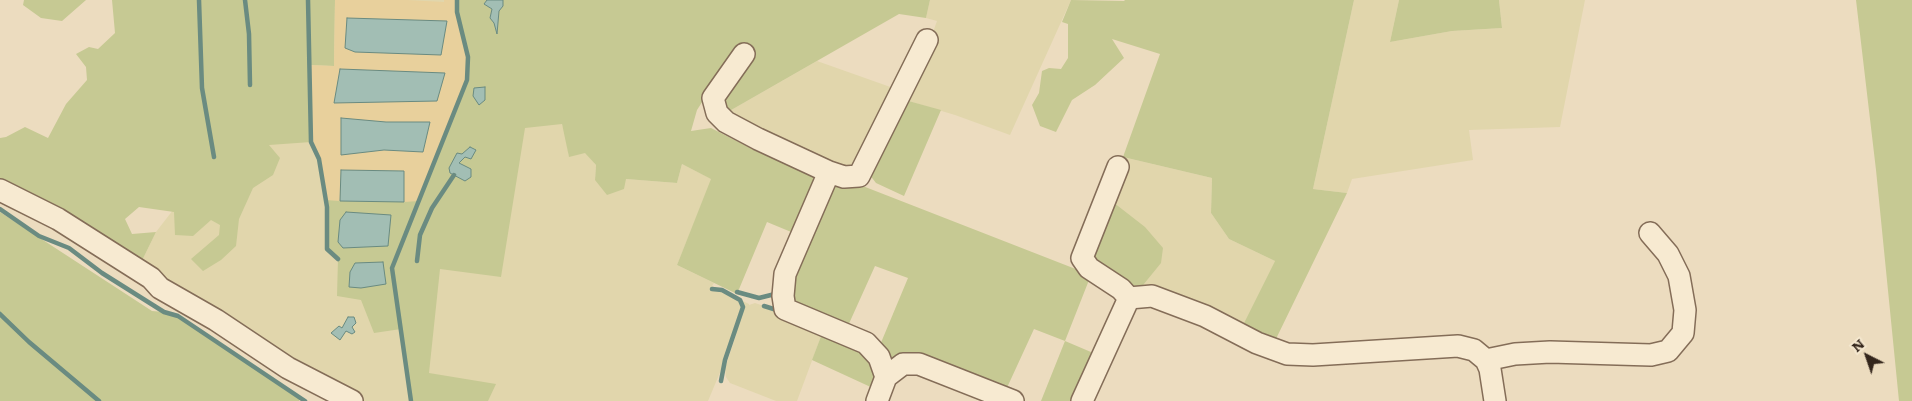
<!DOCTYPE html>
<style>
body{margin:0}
#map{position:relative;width:1912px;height:401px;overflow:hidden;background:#ecdcbf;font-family:Literata,serif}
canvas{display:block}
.north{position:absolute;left:1842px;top:331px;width:50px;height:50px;-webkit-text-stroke:4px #f4e7ce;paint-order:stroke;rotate:319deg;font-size:14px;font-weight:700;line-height:20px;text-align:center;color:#34261c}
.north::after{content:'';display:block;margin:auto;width:18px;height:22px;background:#34261c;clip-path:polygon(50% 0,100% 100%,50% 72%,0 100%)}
</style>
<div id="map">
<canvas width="1912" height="401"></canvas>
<div class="north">N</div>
</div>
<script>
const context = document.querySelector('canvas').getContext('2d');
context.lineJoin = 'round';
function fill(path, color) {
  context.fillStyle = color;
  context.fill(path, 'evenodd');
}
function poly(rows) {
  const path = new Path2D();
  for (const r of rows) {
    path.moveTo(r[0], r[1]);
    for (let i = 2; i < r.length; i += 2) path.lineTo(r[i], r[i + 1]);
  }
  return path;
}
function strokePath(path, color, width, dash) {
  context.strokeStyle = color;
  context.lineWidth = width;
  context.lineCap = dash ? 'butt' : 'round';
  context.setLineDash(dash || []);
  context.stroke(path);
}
const farmland = poly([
 [199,0,523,0,565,134,569,156,585,152,596,165,595,180,626,179,677,183,682,164,712,179,677,265,714,283,712,286,749,304,749,305,755,303,779,311,823,331,797,401,776,401,730,383,726,377,725,368,737,332,708,401,331,401,134,277,156,232,214,157],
 [930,0,1071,0,1010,135,955,115,905,100,926,52,937,21,926,18],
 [1354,0,1399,0,1390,42,1452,31,1502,28,1499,0,1585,0,1560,127,1469,130,1473,160,1352,179,1347,193,1313,189],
 [817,61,896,89,854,169,842,172,726,113],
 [1123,157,1212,178,1211,213,1229,239,1275,261,1240,331,1139,290,1109,199]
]);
const green = poly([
 [24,0,86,0,62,21,41,18,23,5],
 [112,0,335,0,334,66,309,65,311,142,269,145,280,158,273,175,253,188,239,219,236,246,221,260,203,271,191,259,219,235,220,225,211,220,193,236,175,235,174,212,139,207,125,219,132,234,156,232,134,277,0,196,0,138,6,137,25,127,48,138,66,104,87,80,86,67,76,54,89,47,98,49,115,33],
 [457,0,487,0,484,4,492,9,490,18,494,23,497,32,499,11,503,6,503,0,930,0,926,18,899,14,726,113,721,96,722,71,697,110,691,131,711,128,760,153,820,178,796,234,767,222,737,294,677,265,711,179,682,164,677,183,626,179,624,189,607,195,595,180,596,165,585,153,569,157,562,124,525,128,501,277,440,269,429,373,496,384,488,401,411,401,401,329,374,333,361,300,337,296,338,259,327,249,326,200,419,201,467,80,457,12],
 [1071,0,1124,1,1125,0,1354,0,1313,189,1347,193,1273,345,1240,331,1275,261,1229,239,1211,213,1212,178,1123,157,1160,54,1112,39,1124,58,1095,85,1072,100,1056,132,1040,126,1032,105,1039,93,1042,71,1049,68,1061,69,1068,58,1068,24,1062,22],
 [1399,0,1499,0,1502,28,1452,31,1390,42],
 [1856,0,1912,0,1912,401,1899,401,1876,170],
 [905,100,941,110,904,196,876,183,869,174],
 [830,182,855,183,1091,275,1065,341,1098,355,1078,401,1041,401,1065,341,1034,329,1005,392,889,368,880,345,908,278,875,266,847,328,794,305,789,295,792,273],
 [1109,199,1145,227,1163,248,1161,263,1139,290,1128,291,1088,257],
 [0,212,152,311,164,312,178,316,300,399,299,401,0,401],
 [823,331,864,348,877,362,875,389,812,360]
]);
const sand = poly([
 [335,0,407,0,444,2,444,0,457,0,457,12,468,57,467,80,419,201,404,202,404,171,341,170,340,201,326,200,319,159,311,142,308,65,334,66],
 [386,122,430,122,423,152,384,150,341,154]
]);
const water = poly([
 [487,0,503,0,503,6,499,11,497,34,494,23,490,18,492,9,484,4,487,0],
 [347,18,447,21,441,55,355,52,345,48,347,18],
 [340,69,445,73,437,101,334,103,340,69],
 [485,87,485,100,479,105,473,96,474,88,485,87],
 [341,118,386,122,430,122,423,152,384,150,341,155,341,118],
 [470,147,476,150,471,159,465,157,459,163,471,169,471,177,465,181,450,173,449,168,457,153,462,154,470,147],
 [341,170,404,171,404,202,340,201,341,170],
 [346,212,391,215,388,246,343,248,338,242,340,220,346,212],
 [383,262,386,284,361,288,349,287,350,272,355,263,383,262],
 [348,317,354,317,356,323,352,327,355,332,352,334,346,331,340,340,331,333,339,326,342,328,348,317]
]);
const stream = poly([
 [199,0,202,88,214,157],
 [245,0,249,34,250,85],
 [308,0,311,142,319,159,327,207,327,249,338,259],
 [0,209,39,236,69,248,102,273,164,312,178,316,305,401],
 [417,261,420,235,432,208,454,175],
 [712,289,722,290,740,300,743,307,725,360,721,381],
 [737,292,759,298,775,294,776,292],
 [764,306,780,311],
 [0,314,29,342,99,401],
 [411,401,392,268,467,80,468,57,457,12,457,0]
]);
const minor = poly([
 [744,54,713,98,717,113,726,122,758,139,829,172],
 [0,190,58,219,151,278,160,288,216,320,288,368,352,401],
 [1129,298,1152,296,1205,316,1257,343,1287,354,1313,355,1458,346,1474,350,1486,360,1490,369,1495,401],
 [1486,360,1515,354,1550,352,1651,355,1668,351,1683,333,1685,310,1679,276,1668,254,1650,233],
 [886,377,879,357,866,343,785,309,783,296,785,274,829,172,844,177,859,176,927,40],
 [877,401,886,377,903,364,919,364,1013,401],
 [1082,401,1129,298,1121,289,1089,268,1082,258,1118,167]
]);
fill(farmland, '#e1d6ac');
fill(green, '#c6c993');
fill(sand, '#e8d09c');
fill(water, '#a2beb4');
strokePath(water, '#6a8b81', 1);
strokePath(stream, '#6a8b81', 4.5);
strokePath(minor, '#846d58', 24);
strokePath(minor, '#f7ead1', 21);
</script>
